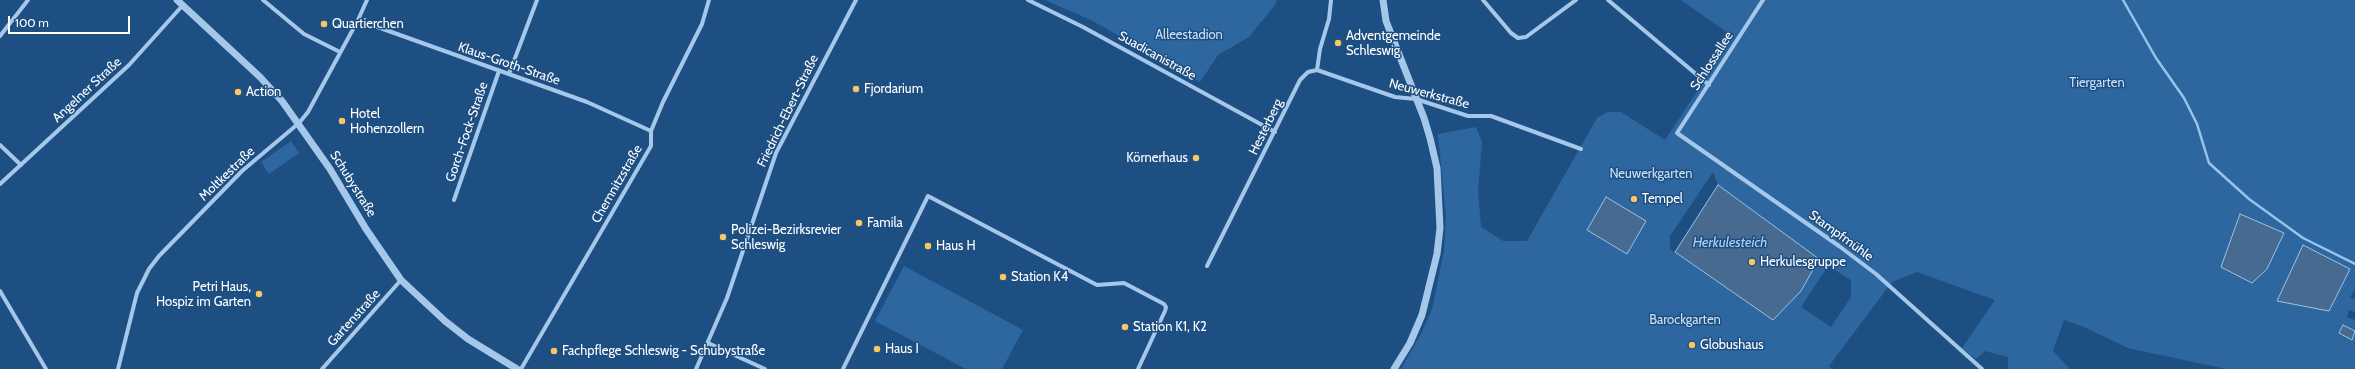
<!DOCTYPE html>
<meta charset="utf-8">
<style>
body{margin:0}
#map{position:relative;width:2355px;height:369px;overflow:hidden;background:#1e4f83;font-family:Cabin,sans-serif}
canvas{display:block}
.scale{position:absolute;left:8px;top:16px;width:122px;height:18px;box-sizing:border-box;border:2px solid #fff;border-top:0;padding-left:5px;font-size:12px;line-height:14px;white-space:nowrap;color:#fff;-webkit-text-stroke:3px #1e4f83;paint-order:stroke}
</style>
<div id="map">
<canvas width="2355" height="369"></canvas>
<div class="scale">100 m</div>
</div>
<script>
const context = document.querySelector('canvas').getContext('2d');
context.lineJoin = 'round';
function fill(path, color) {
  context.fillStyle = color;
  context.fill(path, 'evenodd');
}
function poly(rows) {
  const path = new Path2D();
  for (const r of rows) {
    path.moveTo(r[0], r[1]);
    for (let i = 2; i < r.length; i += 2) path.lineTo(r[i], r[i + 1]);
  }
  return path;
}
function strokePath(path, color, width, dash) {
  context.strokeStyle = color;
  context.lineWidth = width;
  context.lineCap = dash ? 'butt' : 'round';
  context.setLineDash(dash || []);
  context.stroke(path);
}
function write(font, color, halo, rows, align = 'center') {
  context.font = font + ' Cabin,sans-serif';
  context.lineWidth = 3;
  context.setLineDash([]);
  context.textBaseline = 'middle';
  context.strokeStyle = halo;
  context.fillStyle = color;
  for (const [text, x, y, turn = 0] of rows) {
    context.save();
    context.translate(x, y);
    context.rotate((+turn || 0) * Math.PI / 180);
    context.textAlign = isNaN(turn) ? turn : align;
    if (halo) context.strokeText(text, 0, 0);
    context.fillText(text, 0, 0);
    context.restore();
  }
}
const green = poly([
 [1045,0,1277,0,1275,5,1249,37,1218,55,1200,82,1091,20],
 [1681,0,2355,0,2355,290,2350,297,2355,299,2355,312,2349,310,2347,317,2355,320,2355,331,2343,325,2352,340,2355,334,2355,369,2226,369,2128,348,2084,327,2064,320,2053,351,2070,369,2008,369,2008,357,1985,351,1976,359,1962,348,1995,300,1917,272,1892,282,1829,366,1832,369,1401,369,1421,334,1432,309,1444,251,1446,217,1438,134,1476,127,1482,142,1478,191,1481,227,1503,241,1527,241,1597,118,1608,112,1621,112,1665,140,1713,67,1732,36],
 [1713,172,1718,185,1819,259,1773,320,1670,249,1670,236],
 [1828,266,1851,280,1851,297,1831,327,1801,307],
 [291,141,299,153,269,174,261,162],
 [904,266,1023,330,1002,369,966,369,875,321]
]);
const water = poly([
 [1718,185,1819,259,1801,291,1773,320,1675,252,1718,185],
 [1606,197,1646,221,1627,254,1587,230,1606,197],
 [2240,214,2284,233,2267,269,2252,283,2221,267,2240,214],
 [2303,245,2350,269,2329,311,2277,301,2303,245],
 [2343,325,2355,331,2352,340,2339,333,2343,325]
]);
const stream = poly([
 [2123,0,2156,58,2184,98,2197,124,2209,163,2249,199,2303,238,2355,264]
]);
const minor = poly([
 [263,0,304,34,340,52],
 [1028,0,1083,27,1275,132],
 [1483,0,1511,33,1518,38,1526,37,1576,0],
 [1608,0,1709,85],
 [1763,0,1677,133,1839,246,1876,274,1982,369],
 [358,20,587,102,651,131],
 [0,36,28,0],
 [1317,70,1320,49,1329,19,1331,0],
 [509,74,537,0],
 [0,145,21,165],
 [0,184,129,65,183,5],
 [454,200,499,71],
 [1207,266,1300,80,1308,72,1317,70,1395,97,1416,99,1468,116,1491,116,1581,149],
 [0,291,46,369],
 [708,343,765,369],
 [118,369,137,293,149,269,159,256,242,171,299,123,308,112,358,20,367,0],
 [322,369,401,280],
 [521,369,651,146,651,131,663,102,702,24,709,0],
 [696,369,727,298,776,153,856,0],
 [843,369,928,196,1097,285,1124,283,1164,304,1166,307,1165,311,1138,369]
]);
const tertiary = poly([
 [177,0,260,77,282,101,330,169,366,229,401,280,445,321,468,339,517,369],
 [1383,0,1386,21,1424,118,1430,138,1437,168,1440,228,1437,254,1422,315,1410,343,1394,369]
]);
const markers = [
 [324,24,4,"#f8c664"],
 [1338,43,4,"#f8c664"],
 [856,89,4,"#f8c664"],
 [238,92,4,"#f8c664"],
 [342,121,4,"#f8c664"],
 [1196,158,4,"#f8c664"],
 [1634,199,4,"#f8c664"],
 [859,223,4,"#f8c664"],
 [723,237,4,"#f8c664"],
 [928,246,4,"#f8c664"],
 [1752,262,4,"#f8c664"],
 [1003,277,4,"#f8c664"],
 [259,294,4,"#f8c664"],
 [1125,327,4,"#f8c664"],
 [1692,345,4,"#f8c664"],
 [877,349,4,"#f8c664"],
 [554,351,4,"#f8c664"]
];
const poiNames = [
 ["Quartierchen",332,24],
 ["Adventgemeinde",1346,36],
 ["Schleswig",1346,51],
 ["Fjordarium",864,89],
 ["Action",246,92],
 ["Hotel",350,114],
 ["Hohenzollern",350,129],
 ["Körnerhaus",1188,158,"right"],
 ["Tempel",1642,199],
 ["Famila",867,223],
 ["Polizei-Bezirksrevier",731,230],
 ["Schleswig",731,245],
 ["Haus H",936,246],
 ["Herkulesgruppe",1760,262],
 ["Station K4",1011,277],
 ["Petri Haus,",251,287,"right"],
 ["Hospiz im Garten",251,302,"right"],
 ["Station K1, K2",1133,327],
 ["Globushaus",1700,345],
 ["Haus I",885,349],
 ["Fachpflege Schleswig - Schubystraße",562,351]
];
const parkNames = [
 ["Alleestadion",1189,35],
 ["Tiergarten",2097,83],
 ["Neuwerkgarten",1651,174],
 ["Barockgarten",1685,320]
];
const streetNames = [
 ["Suadicanistraße",1157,56,29],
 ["Schlossallee",1712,61,-57],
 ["Klaus-Groth-Straße",509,64,19],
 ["Angelner Straße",87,90,-43],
 ["Neuwerkstraße",1429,94,15],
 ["Friedrich-Ebert-Straße",788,111,-64],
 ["Hesterberg",1266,127,-64],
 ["Gorch-Fock-Straße",467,132,-71],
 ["Moltkestraße",227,174,-44],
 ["Schubystraße",353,184,58],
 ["Chemnitzstraße",617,184,-60],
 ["Stampfmühle",1841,236,36],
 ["Gartenstraße",354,318,-48]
];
const waterNames = [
 ["Herkulesteich",1730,243]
];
fill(green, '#2e67a0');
fill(water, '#466a90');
strokePath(water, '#98c3eb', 1);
strokePath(stream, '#98c3eb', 2.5);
strokePath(minor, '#a5c7ea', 4);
strokePath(tertiary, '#a5c7ea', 7);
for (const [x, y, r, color] of markers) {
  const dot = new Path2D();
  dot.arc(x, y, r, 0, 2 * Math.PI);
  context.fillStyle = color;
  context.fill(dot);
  strokePath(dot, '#1e4f83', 1.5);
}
write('13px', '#fff', '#1e4f83', poiNames, 'left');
write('13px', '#c9e0f7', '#1e4f83', parkNames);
write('13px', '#fff', '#1e4f83', streetNames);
write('italic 14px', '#b0d1f1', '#1e4f83', waterNames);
</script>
